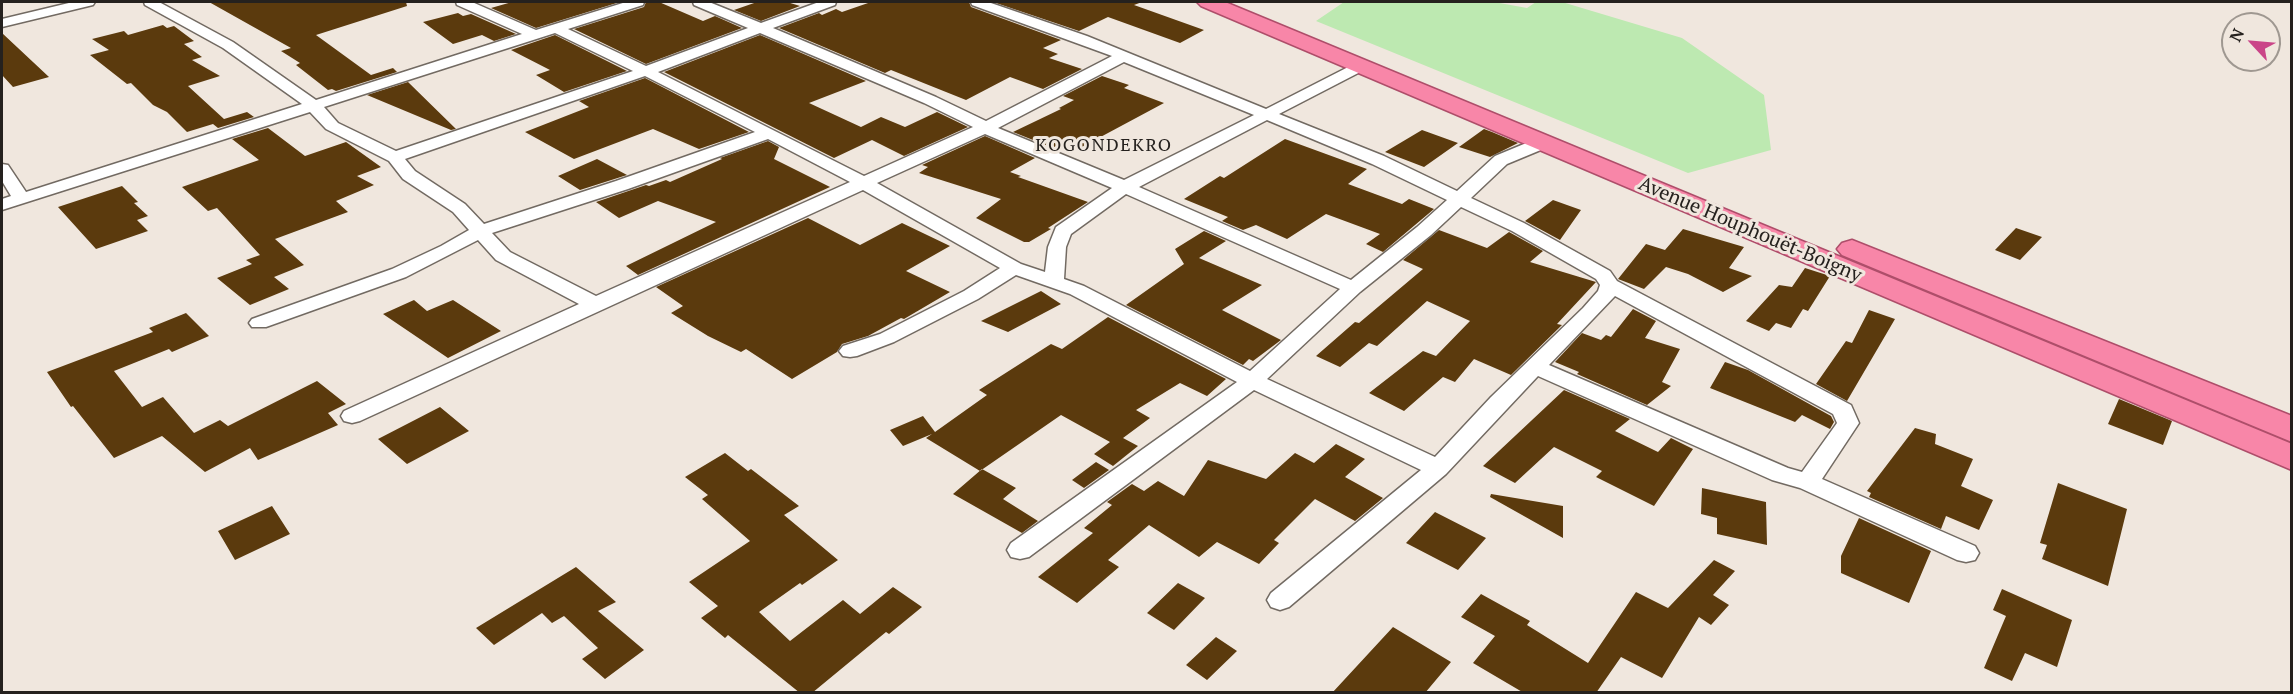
<!DOCTYPE html>
<meta charset="utf-8">
<style>
body{margin:0}
#map{position:relative;width:2293px;height:694px;overflow:hidden;background:#f0e7de;font-family:"PT Serif",serif}
canvas{display:block}
.frame{position:absolute;inset:0;border:3px solid #25211e;pointer-events:none}
.north{position:absolute;left:2221px;top:12px;width:60px;height:60px;box-sizing:border-box;background:#f0e7de;border:2px solid #9f9891;border-radius:50%;rotate:296deg;font-size:16px;font-weight:700;line-height:24px;text-align:center;color:#25211e}
.north::after{content:'';display:block;margin:auto;width:21px;height:27px;background:#ca4588;clip-path:polygon(50% 0,100% 100%,50% 72%,0 100%)}
</style>
<div id="map">
<canvas width="2293" height="694"></canvas>
<div class="frame"></div>
<div class="north">N</div>
</div>
<script>
const context = document.querySelector('canvas').getContext('2d');
context.lineJoin = 'round';
function fill(path, color) {
  context.fillStyle = color;
  context.fill(path, 'evenodd');
}
function poly(rows) {
  const path = new Path2D();
  for (const r of rows) {
    path.moveTo(r[0], r[1]);
    for (let i = 2; i < r.length; i += 2) path.lineTo(r[i], r[i + 1]);
  }
  return path;
}
function strokePath(path, color, width, dash) {
  context.strokeStyle = color;
  context.lineWidth = width;
  context.lineCap = dash ? 'butt' : 'round';
  context.setLineDash(dash || []);
  context.stroke(path);
}
function write(font, color, halo, rows, align = 'center') {
  context.font = font + ' "PT Serif",serif';
  context.lineWidth = 6;
  context.setLineDash([]);
  context.textBaseline = 'middle';
  context.strokeStyle = halo;
  context.fillStyle = color;
  for (const [text, x, y, turn = 0] of rows) {
    context.save();
    context.translate(x, y);
    context.rotate((+turn || 0) * Math.PI / 180);
    context.textAlign = isNaN(turn) ? turn : align;
    if (halo) context.strokeText(text, 0, 0);
    context.fillText(text, 0, 0);
    context.restore();
  }
}
const green = poly([
 [1344,2,1494,2,1527,8,1536,2,1562,2,1682,38,1764,95,1771,150,1688,173,1316,21]
]);
const building = poly([
 [209,2,406,2,407,6,316,35,371,75,393,68,397,72,336,91,332,89,328,90,296,65,300,63,281,51,291,48],
 [512,2,620,2,536,28,491,8],
 [646,2,659,2,703,21,715,16,742,28,646,64,574,29,644,7],
 [757,2,787,2,800,6,761,21,734,10],
 [871,2,969,2,971,7,1061,40,1043,48,1058,54,1049,58,1082,69,1043,89,1010,77,966,100,891,70,885,73,779,28,819,13,822,15,836,9,842,12],
 [993,2,1142,2,1134,5,1204,30,1180,43,1108,17,1079,31],
 [458,13,463,16,471,14,516,34,494,41,482,35,453,44,423,22],
 [163,25,167,28,174,26,194,41,184,44,202,57,192,60,220,76,188,86,224,119,247,112,254,117,218,128,213,124,187,132,167,112,153,105,131,83,127,84,90,55,109,50,92,39,124,31,128,35],
 [2,33,49,77,13,87,2,75],
 [555,35,627,71,564,92,536,75,550,70,511,50],
 [760,35,866,81,809,103,861,127,881,117,905,127,937,112,968,127,904,156,872,140,834,158,664,72],
 [1102,76,1129,85,1124,88,1164,103,1080,148,1065,141,1053,148,1013,132,1061,109,1059,108,1074,100,1063,96],
 [645,78,749,132,699,149,653,129,574,159,525,132,589,107,579,101],
 [408,82,456,129,451,130,367,95],
 [268,128,305,156,346,142,381,167,357,176,374,185,336,201,348,212,275,239,304,265,274,277,289,289,250,305,217,278,252,264,246,260,260,255,217,208,208,211,182,187,259,160,232,139],
 [1484,129,1492,132,1518,143,1490,157,1459,147],
 [1422,130,1458,143,1424,167,1385,152],
 [985,136,1035,158,1010,172,1021,176,1018,177,1088,202,1048,228,1051,229,1029,242,1024,242,976,218,1001,199,919,173,928,167,922,165],
 [1285,139,1367,169,1348,184,1402,204,1409,199,1434,209,1383,252,1366,244,1380,234,1326,214,1287,239,1256,225,1243,230,1222,221,1228,217,1184,199,1220,176,1224,178],
 [768,141,779,147,774,159,830,187,638,275,626,266,716,222,658,201,619,218,596,202,646,185,649,186,666,180,670,182,722,159,720,158],
 [597,159,627,175,580,190,558,176],
 [122,186,138,202,134,203,148,216,137,220,148,231,96,249,58,207],
 [1553,200,1581,210,1560,240,1525,221],
 [808,218,860,245,902,223,950,246,906,271,950,292,904,319,901,318,868,336,842,344,837,352,792,379,746,349,741,352,708,336,671,313,683,306,656,287],
 [2016,228,2042,237,2020,260,1995,250],
 [1683,229,1744,247,1729,268,1752,276,1723,292,1688,274,1666,267,1644,289,1618,279,1646,244,1665,250],
 [1439,230,1487,248,1509,232,1543,251,1530,262,1596,282,1557,324,1562,325,1511,375,1474,359,1455,382,1443,377,1404,411,1369,393,1423,351,1436,356,1470,321,1427,301,1377,346,1369,343,1340,367,1316,356,1355,322,1359,323,1423,269,1403,260],
 [1204,231,1226,241,1199,258,1262,285,1222,310,1281,340,1253,361,1249,359,1243,365,1126,305,1184,264,1175,249],
 [1805,268,1830,276,1808,311,1803,309,1791,328,1776,323,1769,331,1746,321,1779,285,1792,287],
 [1041,291,1061,304,1008,332,981,321],
 [414,300,427,311,453,300,501,331,448,358,383,314],
 [1633,309,1656,321,1645,338,1680,349,1662,382,1671,386,1647,405,1577,374,1579,372,1555,362,1582,333,1601,340,1606,335,1611,337],
 [1869,310,1895,319,1847,401,1816,384,1846,341,1852,343],
 [186,313,209,336,172,352,169,349,114,371,142,407,163,397,194,433,220,420,228,426,317,381,346,404,328,413,338,425,258,460,250,448,205,472,162,436,114,458,73,406,71,407,47,372,153,332,149,328],
 [1108,317,1226,379,1207,396,1180,383,1136,410,1150,418,1123,438,1138,446,1113,466,1094,454,1110,442,1061,415,980,471,926,438,932,434,903,446,890,430,923,416,935,432,987,395,979,390,1051,344,1062,349],
 [1725,362,1748,370,1831,416,1834,422,1830,429,1802,415,1795,422,1710,388],
 [1564,390,1630,419,1615,431,1658,452,1671,438,1693,449,1654,506,1596,477,1602,471,1554,447,1515,483,1483,466],
 [2119,399,2172,421,2163,445,2108,424],
 [440,407,469,431,407,464,378,439],
 [1915,428,1936,434,1935,444,1973,459,1961,486,1993,500,1979,530,1946,516,1941,529,1869,497,1871,493,1867,491],
 [1336,444,1365,459,1345,477,1383,498,1355,521,1315,499,1274,540,1279,543,1259,564,1217,542,1199,557,1149,525,1108,560,1119,567,1077,603,1038,577,1093,533,1084,528,1112,505,1107,502,1132,484,1144,491,1158,481,1184,496,1208,460,1266,479,1295,453,1314,463],
 [725,453,748,471,751,469,799,506,784,515,838,560,802,585,800,583,759,612,790,641,843,600,860,614,893,587,922,607,889,634,886,632,812,693,800,693,728,635,725,638,701,618,718,606,689,582,750,541,702,499,708,495,685,477],
 [1096,462,1109,470,1084,488,1072,480],
 [982,469,1016,488,1003,499,1038,521,1022,533,953,494],
 [2058,483,2127,509,2108,586,2042,559,2047,545,2040,543],
 [1702,488,1766,502,1767,545,1717,534,1717,518,1701,514],
 [1491,494,1563,506,1563,538,1490,497],
 [272,506,290,534,235,560,218,531],
 [1435,512,1486,538,1458,570,1406,543],
 [1859,518,1931,551,1909,603,1841,573,1841,556],
 [1714,560,1735,571,1713,595,1729,605,1711,625,1699,617,1662,678,1621,657,1596,693,1524,693,1473,663,1495,636,1461,617,1481,594,1530,621,1527,625,1588,663,1636,592,1668,608],
 [576,567,616,602,598,611,644,650,605,679,582,659,598,648,564,616,552,623,542,613,494,645,476,628],
 [1178,583,1205,598,1174,630,1147,613],
 [2002,589,2072,620,2057,667,2025,653,2012,681,1984,668,2006,616,1993,610],
 [1393,627,1451,662,1425,693,1332,693],
 [1216,637,1237,651,1207,680,1186,665]
]);
const minor = poly([
 [73,2,95,2,93,5,2,27,2,19,73,2],
 [144,2,159,2,233,42,316,100,522,34,457,5,456,2,472,2,536,30,626,2,644,2,643,5,568,29,646,66,748,28,694,5,693,2,709,2,761,23,819,2,836,2,835,5,773,28,936,97,986,121,1112,56,972,5,971,2,988,2,1087,36,1266,109,1356,63,1366,63,1368,66,1366,69,1279,114,1384,156,1457,191,1495,156,1536,139,1548,139,1550,143,1548,147,1507,164,1471,198,1524,223,1610,271,1617,281,1851,405,1859,423,1822,479,1975,546,1979,553,1975,560,1966,562,1957,560,1800,488,1772,480,1538,376,1446,474,1289,607,1280,610,1271,607,1267,600,1271,593,1421,470,1254,390,1029,557,1020,559,1011,557,1007,550,1011,543,1237,382,1070,294,1016,275,978,299,894,342,857,356,850,357,843,356,839,351,843,346,880,334,964,291,1000,268,863,190,360,421,352,423,344,421,341,416,344,411,579,304,496,260,478,240,406,277,266,327,252,327,249,323,252,319,392,269,441,246,469,230,453,212,403,179,389,161,326,129,310,112,2,210,2,199,11,196,2,181,2,164,8,165,26,192,302,104,223,48,145,5,144,2],
 [555,33,633,71,396,151,338,123,324,107,555,33],
 [760,33,924,103,973,127,864,176,658,72,760,33],
 [1124,62,1254,115,1124,180,998,128,1124,62],
 [645,76,755,132,616,181,484,224,465,204,415,171,405,159,645,76],
 [1267,120,1372,164,1447,200,1417,227,1351,280,1139,187,1267,120],
 [985,134,1112,188,1056,227,1048,247,1045,272,1021,264,877,183,985,134],
 [768,139,850,182,596,296,510,252,492,233,628,189,768,139],
 [1126,194,1340,289,1250,371,1084,286,1064,279,1066,247,1071,234,1126,194],
 [1461,207,1512,231,1596,279,1600,285,1598,291,1583,308,1491,397,1435,457,1267,379,1360,292,1431,235,1461,207],
 [1615,296,1833,414,1837,423,1802,472,1788,468,1549,365,1615,296]
]);
const trunk = poly([
 [1197,2,1225,2,2292,444,2292,470,1201,6,1197,2],
 [1852,240,2292,416,2292,442,1842,255,1837,249,1842,243,1852,240]
]);
const farQuarternames = [
 ["KOGONDEKRO",1104,146]
];
const streetNames = [
 ["Avenue Houphouët-Boigny",1750,230,23]
];
fill(green, '#bde9b1');
fill(building, '#5b3a0d');
strokePath(minor, '#726a62', 3);
strokePath(trunk, '#ae4e6a', 3);
fill(minor, '#fff');
fill(trunk, '#f886a8');
context.letterSpacing = '1.5px';
write('18px', '#25211e', '#f0e7de', farQuarternames);
context.letterSpacing = '0px';
write('20px', '#25211e', '#f0e7de', streetNames);
</script>
